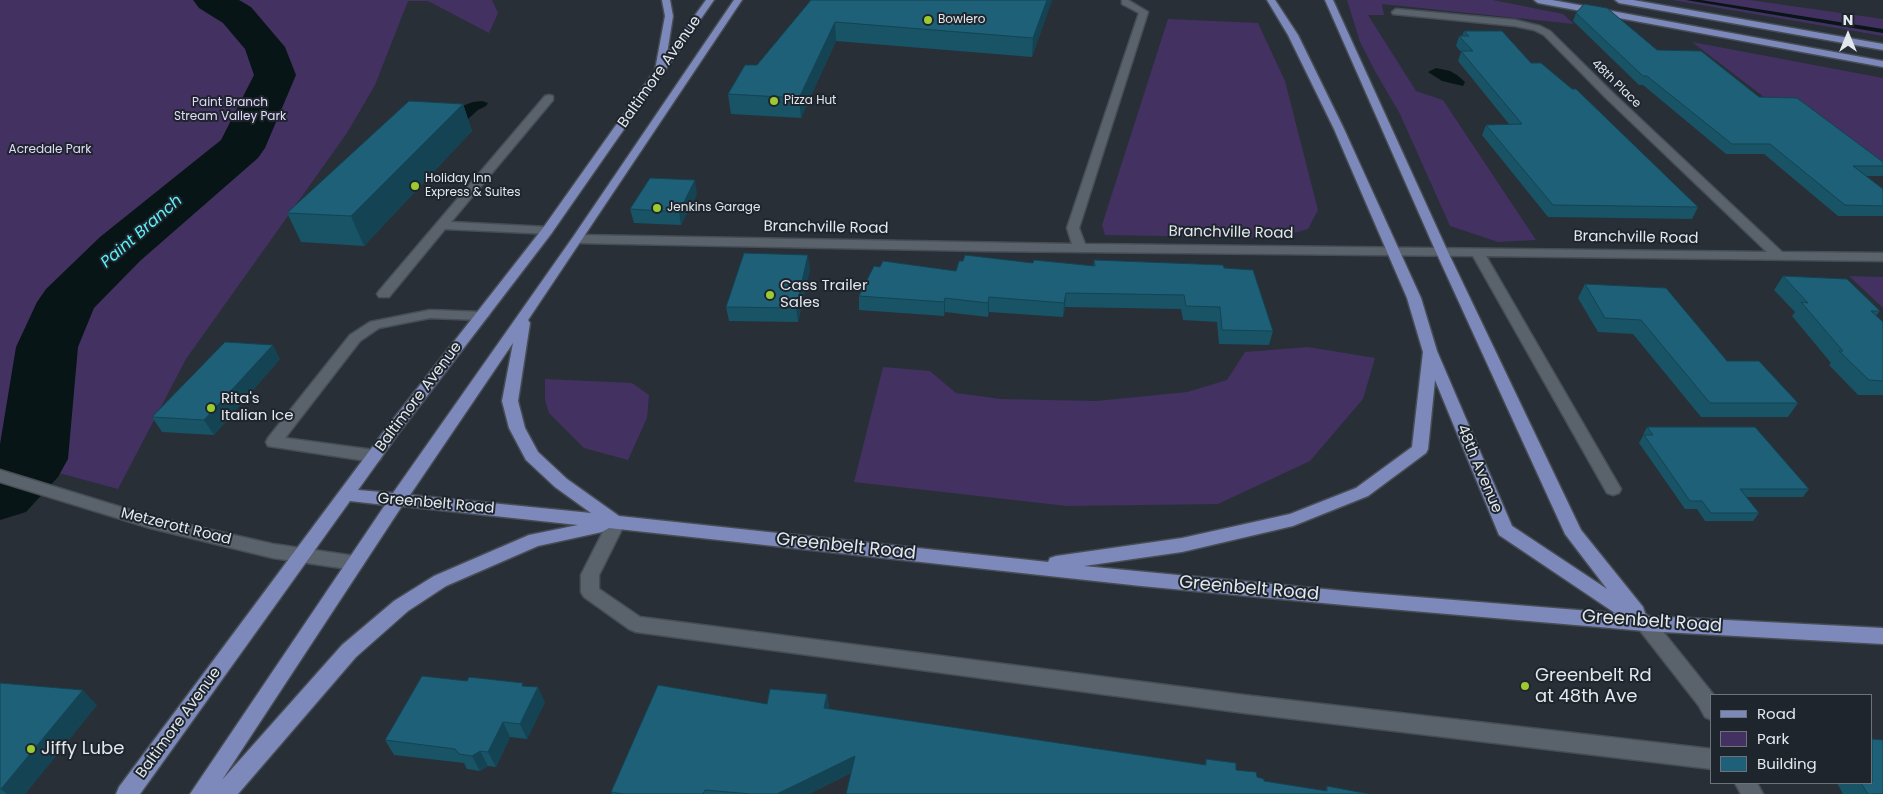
<!DOCTYPE html>
<style>
body{margin:0}
#map{position:relative;width:1883px;height:794px;overflow:hidden;background:#282f37;font-family:Poppins,sans-serif}
canvas{display:block}
.legend{position:absolute;left:1710px;top:694px;width:162px;height:90px;box-sizing:border-box;background:#1e252d;border:1px solid #6d737a;margin:0;padding:6px 9px;list-style:none;font-size:15px;color:#e3e8ed}
.legend li{display:flex;align-items:center;gap:10px;height:25px}
.legend b{width:25px;border:1px solid #6d737a}
.north{position:absolute;left:1823px;top:10px;width:50px;height:50px;-webkit-text-stroke:4px #1e252d;paint-order:stroke;rotate:0deg;font-size:14px;font-weight:700;line-height:20px;text-align:center;color:#e3e8ed}
.north::after{content:'';display:block;margin:auto;width:18px;height:22px;background:#e3e8ed;clip-path:polygon(50% 0,100% 100%,50% 72%,0 100%)}
</style>
<div id="map">
<canvas width="1883" height="794"></canvas>
<ul class="legend">
<li><b style="height:6px;background:#7d89ba"></b>Road</li>
<li><b style="height:14px;background:#433161"></b>Park</li>
<li><b style="height:14px;background:#1d6077"></b>Building</li>
</ul>
<div class="north">N</div>
</div>
<script>
const context = document.querySelector('canvas').getContext('2d');
context.lineJoin = 'round';
function fill(path, color) {
  context.fillStyle = color;
  context.fill(path, 'evenodd');
}
function poly(rows) {
  const path = new Path2D();
  for (const r of rows) {
    path.moveTo(r[0], r[1]);
    for (let i = 2; i < r.length; i += 2) path.lineTo(r[i], r[i + 1]);
  }
  return path;
}
function strokePath(path, color, width, dash) {
  context.strokeStyle = color;
  context.lineWidth = width;
  context.lineCap = dash ? 'butt' : 'round';
  context.setLineDash(dash || []);
  context.stroke(path);
}
function write(font, color, halo, rows, align = 'center') {
  context.font = font + ' Poppins,sans-serif';
  context.lineWidth = 4;
  context.setLineDash([]);
  context.textBaseline = 'middle';
  context.strokeStyle = halo;
  context.fillStyle = color;
  for (const [text, x, y, turn = 0] of rows) {
    context.save();
    context.translate(x, y);
    context.rotate((+turn || 0) * Math.PI / 180);
    context.textAlign = isNaN(turn) ? turn : align;
    if (halo) context.strokeText(text, 0, 0);
    context.fillText(text, 0, 0);
    context.restore();
  }
}
const green = poly([
 [0,0,492,0,498,13,489,33,428,1,408,1,375,85,347,133,186,359,118,489,0,457],
 [1347,0,1493,0,1563,14,1574,24,1382,4,1384,15,1368,15,1416,91,1443,100,1536,240,1498,242,1450,226,1400,114,1376,73,1360,42],
 [1672,0,1750,0,1883,19,1883,36],
 [1168,19,1258,23,1285,81,1318,210,1308,229,1276,238,1105,235,1102,225],
 [1692,42,1883,78,1883,166,1781,110],
 [1849,276,1883,277,1883,308],
 [1308,347,1375,358,1363,399,1310,461,1218,504,1067,506,854,482,883,367,930,371,956,393,1001,399,1096,401,1187,392,1227,380,1245,352],
 [545,379,632,383,649,395,647,418,628,460,584,448,549,413,545,400]
]);
const water = poly([
 [1436,68,1450,71,1457,75,1465,82,1463,86,1442,81,1428,72],
 [482,101,488,103,486,106,478,110,468,119,457,108,473,102]
]);
const stream = poly([
 [1686,0,1701,0,1883,29,1883,33,1686,0]
]);
const river = poly([
 [193,0,239,0,251,7,285,47,296,75,265,148,258,158,140,261,94,308,78,347,68,459,58,477,26,512,0,520,0,444,16,347,37,302,46,289,100,237,221,140,254,75,245,49,223,23,199,8,193,0]
]);
const minor = poly([
 [1122,0,1128,0,1148,12,1079,228,1085,244,1767,252,1606,98,1544,35,1534,30,1515,26,1393,14,1392,12,1396,9,1515,20,1540,26,1550,31,1614,94,1782,252,1883,253,1883,261,1486,256,1621,489,1619,493,1613,495,1607,493,1473,256,983,251,578,243,572,239,578,235,1072,244,1067,228,1139,13,1122,4,1122,0],
 [549,95,553,96,553,100,451,222,547,227,553,231,551,234,445,229,389,297,379,297,377,294,379,291,545,96,549,95],
 [430,310,482,312,489,316,482,320,430,318,379,328,360,341,285,438,374,450,380,452,382,456,380,460,374,462,268,446,266,442,268,438,350,335,370,322,430,310],
 [0,470,150,516,273,544,355,556,361,558,364,563,361,568,355,570,273,558,150,528,0,482,0,470],
 [616,517,622,518,625,523,599,575,599,589,640,617,1244,695,1712,749,1712,769,1244,713,636,632,629,629,584,597,581,592,581,575,610,518,616,517],
 [1645,615,1652,618,1713,694,1712,720,1705,717,1699,706,1638,628,1636,623,1638,618,1645,615],
 [1735,783,1757,783,1763,794,1741,794,1735,783]
]);
const major = poly([
 [662,0,670,0,673,16,667,54,706,0,714,0,551,234,401,430,358,490,393,493,573,237,734,0,742,0,528,320,530,323,518,401,525,428,538,452,567,479,619,516,1048,562,1050,558,1056,556,1182,538,1290,514,1356,488,1412,447,1423,352,1407,298,1334,129,1288,35,1267,0,1275,0,1298,35,1344,129,1421,298,1437,351,1512,526,1607,589,1565,534,1436,252,1325,0,1333,0,1448,252,1581,530,1643,607,1645,613,1648,616,1883,628,1883,644,1645,631,1355,606,1141,586,609,528,602,532,538,546,446,586,408,611,356,657,238,794,190,794,385,505,350,501,140,794,116,794,119,787,391,422,543,228,655,70,665,16,662,0],
 [513,343,502,401,509,428,526,460,555,487,591,513,410,495,513,343],
 [1435,380,1499,535,1615,613,1355,592,1084,566,1182,552,1293,526,1368,496,1426,453,1428,449,1435,380],
 [402,506,578,525,529,535,434,576,394,601,342,645,222,780,402,506],
 [1534,0,1552,0,1883,61,1883,67,1538,3,1534,0],
 [1615,0,1633,0,1883,44,1883,50,1619,3,1615,0]
]);
const wall = poly([
 [811,0,1052,0,1032,57,836,41,801,118,731,114,728,94,757,65],
 [1576,13,1759,97,1883,162,1883,175,1882,176,1866,176,1883,189,1883,216,1838,216,1764,154,1726,154,1643,85,1639,85,1573,21],
 [1464,31,1531,63,1698,207,1692,219,1548,217,1482,135,1486,125,1509,124,1458,61,1461,52,1456,46,1459,36,1462,36],
 [463,104,472,131,364,246,301,242,287,213],
 [697,194,681,225,634,223,630,209],
 [1094,260,1224,268,1273,331,1269,345,1219,344,1217,322,1183,320,1181,309,1065,307,1063,317,989,312,988,317,945,312,944,316,859,310,859,296,880,267,956,271,963,261,1033,263,1093,266],
 [810,269,798,322,729,321,726,307],
 [1783,276,1880,311,1876,316,1883,322,1883,395,1858,395,1829,365,1831,363,1792,316,1795,312,1774,290],
 [1585,284,1727,361,1798,403,1788,417,1701,417,1633,334,1598,332,1578,298],
 [280,359,214,435,162,432,152,417],
 [1647,427,1809,489,1803,497,1746,497,1759,513,1753,521,1705,521,1697,509,1685,509,1639,443,1643,436,1643,435],
 [0,683,97,705,25,794,0,794],
 [525,686,545,702,527,739,510,737,496,767,488,766,480,771,467,769,464,763,394,755,385,740],
 [827,694,829,709,1205,765,1206,759,1257,777,1264,781,1325,791,1327,786,1369,794,851,773,809,794,612,794,611,792,767,704],
 [1837,783,1872,783,1883,794,1843,794]
]);
const shadedWall = poly([
 [1047,0,1052,0,1032,57,1033,38],
 [835,22,836,41,801,118,799,98],
 [463,104,472,131,364,246,351,216],
 [695,180,697,194,681,225,679,212],
 [808,255,810,269,798,322,796,308],
 [1066,293,1065,307,1063,317,1064,303],
 [989,297,989,312,988,317,988,303],
 [945,298,945,312,944,316,944,302],
 [273,345,280,359,214,435,204,420],
 [538,687,545,702,527,739,520,724],
 [83,690,97,705,25,794,7,794,1,789],
 [827,694,829,709,824,708],
 [503,722,510,737,496,767,488,752],
 [480,751,488,766,480,771,472,756],
 [855,756,857,770,809,794,777,794]
]);
const building = poly([
 [811,0,1047,0,1033,38,835,22,799,98,728,94,745,65,757,65,811,0],
 [1584,4,1607,8,1657,50,1701,51,1759,97,1797,98,1883,162,1883,166,1853,166,1883,189,1883,206,1845,205,1770,144,1732,144,1647,76,1643,76,1576,13,1584,4],
 [1464,31,1502,31,1531,63,1541,63,1572,89,1576,89,1698,207,1553,205,1486,125,1522,124,1461,51,1473,51,1459,36,1469,36,1464,31],
 [409,101,463,104,351,216,287,213,409,101],
 [650,178,695,180,679,212,630,209,650,178],
 [744,253,808,255,796,308,726,307,744,253],
 [965,255,1033,263,1034,260,1095,266,1094,260,1223,265,1224,268,1253,270,1273,331,1222,330,1220,307,1186,306,1184,295,1066,293,1064,303,989,297,988,303,945,298,944,302,859,296,874,266,880,267,883,261,956,271,959,261,963,261,965,255],
 [1783,276,1847,279,1880,311,1871,311,1883,322,1883,381,1869,380,1839,351,1843,351,1801,302,1808,303,1783,276],
 [1585,284,1666,288,1727,361,1759,361,1798,403,1710,403,1641,320,1605,318,1585,284],
 [225,342,273,345,204,420,152,417,225,342],
 [1647,427,1755,427,1809,489,1740,489,1759,513,1711,513,1702,501,1690,501,1644,435,1653,435,1647,427],
 [422,676,467,681,469,677,523,683,522,686,538,687,520,724,503,722,488,752,480,751,472,756,459,754,455,749,385,740,422,676],
 [0,683,83,690,1,789,0,789,0,683],
 [658,685,767,704,770,689,827,694,824,708,1206,765,1206,759,1236,763,1236,770,1256,772,1257,777,1264,779,1264,781,1327,791,1327,786,1369,794,846,794,855,756,777,794,751,794,705,790,703,794,624,794,611,792,658,685],
 [1872,739,1883,740,1883,794,1868,794,1861,783,1872,783,1872,739]
]);
const markers = [
 [928,20,5,"#9cca31"],
 [774,101,5,"#9cca31"],
 [415,186,5,"#9cca31"],
 [657,208,5,"#9cca31"],
 [770,295,5,"#9cca31"],
 [211,408,5,"#9cca31"],
 [1525,686,5,"#9cca31"],
 [31,749,5,"#9cca31"]
];
const farPoinames = [
 ["Bowlero",938,20],
 ["Pizza Hut",784,101],
 ["Holiday Inn",425,179],
 ["Express & Suites",425,193],
 ["Jenkins Garage",667,208]
];
const farStreetnames = [
 ["48th Place",1616,84,44]
];
const farParknames = [
 ["Paint Branch",230,103],
 ["Stream Valley Park",230,117],
 ["Acredale Park",50,150]
];
const streetNames = [
 ["Baltimore Avenue",660,72,-55],
 ["Branchville Road",826,228,1],
 ["Branchville Road",1231,233,1],
 ["Branchville Road",1636,238,1],
 ["Baltimore Avenue",419,397,-53],
 ["48th Avenue",1479,469,67],
 ["Greenbelt Road",436,504,5],
 ["Metzerott Road",176,527,14],
 ["Baltimore Avenue",179,723,-54]
];
const poiNames = [
 ["Cass Trailer",780,286],
 ["Sales",780,303],
 ["Rita's",221,399],
 ["Italian Ice",221,416]
];
const waterNames = [
 ["Paint Branch",142,232,-41]
];
const nearStreetnames = [
 ["Greenbelt Road",846,547,6],
 ["Greenbelt Road",1249,589,5],
 ["Greenbelt Road",1652,622,4]
];
const nearPoinames = [
 ["Greenbelt Rd",1535,676],
 ["at 48th Ave",1535,697],
 ["Jiffy Lube",41,749]
];
fill(green, '#433161');
fill(water, '#081516');
fill(stream, '#081516');
fill(river, '#081516');
strokePath(minor, '#474d54', 3);
strokePath(major, '#474d54', 3);
fill(minor, '#5a636c');
fill(major, '#7d89ba');
fill(wall, '#195366');
fill(shadedWall, '#144353');
fill(building, '#1d6077');
strokePath(building, '#144353', 1);
for (const [x, y, r, color] of markers) {
  const dot = new Path2D();
  dot.arc(x, y, r, 0, 2 * Math.PI);
  context.fillStyle = color;
  context.fill(dot);
  strokePath(dot, '#1e252d', 2);
}
write('12px', '#e3e8ed', '#1e252d', farPoinames, 'left');
write('12px', '#e3e8ed', '#1e252d', farStreetnames);
write('12px', '#e3d8fb', '#1e252d', farParknames);
write('15px', '#e3e8ed', '#1e252d', streetNames);
write('15px', '#e3e8ed', '#1e252d', poiNames, 'left');
write('italic 16px', '#5ef0f8', '#1e252d', waterNames);
write('18px', '#e3e8ed', '#1e252d', nearStreetnames);
write('18px', '#e3e8ed', '#1e252d', nearPoinames, 'left');
</script>
